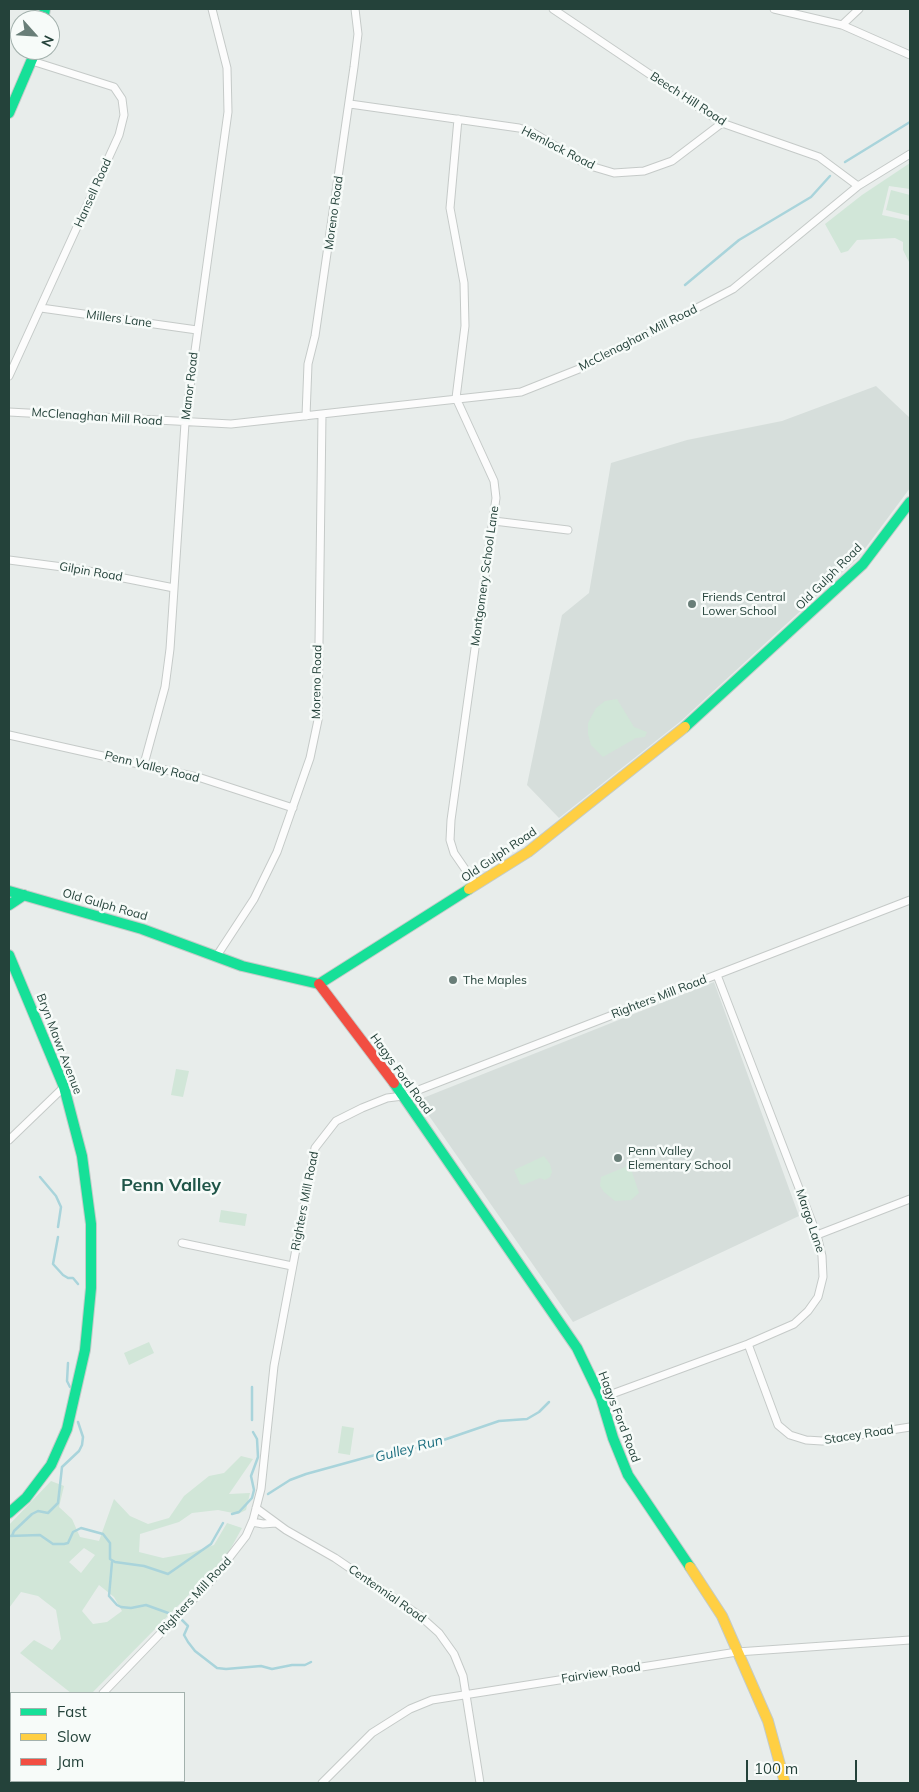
<!DOCTYPE html>
<style>
body{margin:0}
#map{position:relative;width:919px;height:1792px;overflow:hidden;background:#e8edeb;font-family:Mulish,sans-serif}
canvas{display:block}
.frame{position:absolute;inset:0;border:10px solid #24423a;pointer-events:none}
.legend{position:absolute;left:10px;top:1692px;width:175px;height:90px;box-sizing:border-box;background:#f7fbf9;border:1px solid #a3b1ad;margin:0;padding:6px 9px;list-style:none;font-size:15px;color:#24423a}
.legend li{display:flex;align-items:center;gap:10px;height:25px}
.legend b{width:25px;border:1px solid #a3b1ad}
.north{position:absolute;left:10px;top:10px;width:50px;height:50px;box-sizing:border-box;background:#f7fbf9;border:1px solid #a3b1ad;border-radius:50%;rotate:116deg;font-size:14px;font-weight:700;line-height:20px;text-align:center;color:#24423a}
.north::after{content:'';display:block;margin:auto;width:18px;height:22px;background:#697e78;clip-path:polygon(50% 0,100% 100%,50% 72%,0 100%)}
.scale{position:absolute;left:746px;top:1760px;width:111px;height:22px;box-sizing:border-box;border:2px solid #24423a;border-top:0;padding-left:6px;font-size:15px;line-height:18px;white-space:nowrap;color:#24423a;-webkit-text-stroke:4px #f7fbf9;paint-order:stroke}
</style>
<div id="map">
<canvas width="919" height="1792"></canvas>
<div class="frame"></div>
<ul class="legend">
<li><b style="height:6px;background:#16e098"></b>Fast</li>
<li><b style="height:6px;background:#ffcf43"></b>Slow</li>
<li><b style="height:6px;background:#f24e42"></b>Jam</li>
</ul>
<div class="north">N</div>
<div class="scale">100 m</div>
</div>
<script>
const context = document.querySelector('canvas').getContext('2d');
context.lineJoin = 'round';
function fill(path, color) {
  context.fillStyle = color;
  context.fill(path, 'evenodd');
}
function poly(rows) {
  const path = new Path2D();
  for (const r of rows) {
    path.moveTo(r[0], r[1]);
    for (let i = 2; i < r.length; i += 2) path.lineTo(r[i], r[i + 1]);
  }
  return path;
}
function strokePath(path, color, width, dash) {
  context.strokeStyle = color;
  context.lineWidth = width;
  context.lineCap = dash ? 'butt' : 'round';
  context.setLineDash(dash || []);
  context.stroke(path);
}
function write(font, color, halo, rows, align = 'center') {
  context.font = font + ' Mulish,sans-serif';
  context.lineWidth = 5;
  context.setLineDash([]);
  context.textBaseline = 'middle';
  context.strokeStyle = halo;
  context.fillStyle = color;
  for (const [text, x, y, turn = 0] of rows) {
    context.save();
    context.translate(x, y);
    context.rotate((+turn || 0) * Math.PI / 180);
    context.textAlign = isNaN(turn) ? turn : align;
    if (halo) context.strokeText(text, 0, 0);
    context.fillText(text, 0, 0);
    context.restore();
  }
}
const built = poly([
 [876,386,910,418,910,488,858,558,681,721,559,818,527,785,562,615,589,593,611,463,687,440,782,421],
 [714,982,799,1216,573,1322,418,1100]
]);
const green = poly([
 [910,163,910,189,889,186,882,215,910,221,910,264,903,250,903,242,895,238,857,240,848,251,841,253,825,224,862,195],
 [891,190,910,195,910,216,886,210],
 [617,699,634,727,647,732,645,737,636,738,603,757,591,745,588,734,588,723,596,708,605,701],
 [176,1069,189,1071,183,1097,171,1095],
 [544,1156,550,1164,552,1172,550,1177,545,1180,540,1178,523,1185,520,1184,514,1170],
 [628,1161,633,1164,631,1169,639,1193,631,1200,615,1201,604,1192,600,1186,601,1177,625,1167],
 [221,1210,247,1214,245,1226,219,1222],
 [149,1342,154,1353,129,1365,124,1353],
 [342,1426,354,1428,350,1455,338,1453],
 [241,1456,253,1459,229,1494,250,1493,246,1510,238,1514,218,1510,192,1513,179,1522,140,1534,139,1552,163,1558,190,1553,214,1545,227,1523,242,1528,226,1557,92,1693,71,1693,20,1653,34,1640,52,1650,61,1639,56,1610,38,1596,21,1592,9,1608,9,1525,51,1481,64,1486,59,1507,72,1519,80,1537,99,1541,114,1499,130,1516,148,1524,169,1518,184,1496,209,1476,224,1473],
 [84,1548,95,1555,81,1573,69,1562],
 [99,1585,114,1597,122,1611,107,1622,93,1624,82,1611]
]);
const stream = poly([
 [845,162,910,122],
 [685,285,739,240,811,197,830,176],
 [40,1177,56,1196,61,1207,58,1227],
 [58,1237,53,1264,63,1275,68,1278,73,1278,78,1284],
 [68,1363,67,1381,70,1387],
 [252,1387,252,1420],
 [268,1494,290,1480,306,1474,375,1455,429,1445,499,1421,527,1419,539,1412,549,1402],
 [232,1514,239,1512,252,1498,254,1490,251,1476,258,1457,257,1439,253,1432],
 [9,1536,40,1535,53,1544,64,1544,68,1543,73,1532,81,1528,103,1534,110,1543,110,1559,115,1562,144,1566,168,1574,211,1544,223,1523],
 [12,1536,14,1531,32,1514,38,1511,48,1513,58,1503,62,1467,79,1451,82,1445,83,1437,78,1422],
 [112,1562,109,1596,117,1605,121,1607,131,1608,146,1605,171,1614],
 [182,1620,188,1626,184,1635,188,1642,195,1651,217,1668,226,1669,261,1666,272,1669,292,1665,305,1665,311,1662]
]);
const street = poly([
 [553,9,722,123,819,157,858,186],
 [774,9,842,25,910,55],
 [842,25,859,9],
 [350,104,519,128,532,132,587,165,614,173,644,171,672,161,722,123],
 [458,119,450,208,464,283,465,326,456,398,494,481,496,498,451,820,450,840,454,853,476,885],
 [41,308,197,330],
 [9,376,119,135,124,115,122,99,114,87,32,61],
 [9,412,231,424,521,392,584,367,733,289,858,186,910,154],
 [306,416,308,364,315,336,354,67,358,34,355,9],
 [494,521,568,530],
 [9,560,78,569,174,588],
 [9,735,201,778,293,808],
 [144,764,165,687,170,649,185,423,228,112,227,68,212,9],
 [216,957,254,899,277,852,310,758,318,720,322,414],
 [9,1140,64,1087],
 [817,1235,910,1199],
 [182,1243,292,1266],
 [748,1344,778,1425,790,1435,806,1440,822,1441,910,1427],
 [601,1398,748,1344,794,1324,808,1311,818,1297,823,1277,822,1256,817,1235,717,975],
 [256,1508,286,1530,335,1558,420,1616,439,1633,454,1654,463,1676,480,1783],
 [252,1522,263,1524,276,1523],
 [103,1693,211,1581,246,1536,253,1520,261,1489,274,1366,315,1148,336,1121,362,1108,387,1098,403,1096,910,900],
 [22,1783,23,1781],
 [322,1783,372,1733,410,1709,432,1700,737,1652,910,1640]
]);
const fast = poly([
 [43,20,45,9],
 [9,113,36,50],
 [685,727,863,564,910,502],
 [9,891,142,929,242,966,319,984,469,889],
 [9,905,24,895],
 [9,955,64,1087,82,1156,91,1224,91,1288,85,1350,67,1429,51,1465,26,1498,9,1513],
 [394,1083,577,1348,601,1398,613,1438,628,1475,690,1567]
]);
const slow = poly([
 [469,889,528,852,685,727],
 [690,1567,722,1616,768,1721,785,1783]
]);
const jam = poly([
 [319,984,394,1083]
]);
const markers = [
 [692,604,5,"#697e78"],
 [453,980,5,"#697e78"],
 [618,1158,5,"#697e78"]
];
const streetNames = [
 ["Beech Hill Road",688,99,33],
 ["Hemlock Road",558,148,27],
 ["Hansell Road",93,193,-66],
 ["Moreno Road",334,213,-82],
 ["Millers Lane",119,319,8],
 ["McClenaghan Mill Road",638,338,-27],
 ["Manor Road",190,386,-83],
 ["McClenaghan Mill Road",97,417,4],
 ["Gilpin Road",91,572,10],
 ["Montgomery School Lane",485,576,-82],
 ["Old Gulph Road",829,577,-45],
 ["Moreno Road",317,682,-89],
 ["Penn Valley Road",152,767,14],
 ["Old Gulph Road",499,855,-34],
 ["Old Gulph Road",105,905,16],
 ["Righters Mill Road",659,997,-21],
 ["Bryn Mawr Avenue",59,1044,69],
 ["Hagys Ford Road",401,1074,54],
 ["Righters Mill Road",305,1201,-79],
 ["Margo Lane",810,1221,71],
 ["Hagys Ford Road",619,1417,69],
 ["Stacey Road",859,1435,-9],
 ["Centennial Road",387,1594,35],
 ["Righters Mill Road",195,1596,-47],
 ["Fairview Road",601,1673,-9]
];
const poiNames = [
 ["Friends Central",702,597],
 ["Lower School",702,611],
 ["The Maples",463,980],
 ["Penn Valley",628,1151],
 ["Elementary School",628,1165]
];
const waterNames = [
 ["Gulley Run",409,1449,-15]
];
const districtNames = [
 ["Penn Valley",171,1186]
];
fill(built, '#d6dedb');
fill(green, '#d1e6d8');
strokePath(stream, '#a9d4db', 2.5);
strokePath(street, '#c5cac8', 9);
strokePath(fast, '#c3cbc8', 12);
strokePath(slow, '#c3cbc8', 12);
strokePath(jam, '#c3cbc8', 12);
strokePath(street, '#fcfcfc', 7);
strokePath(fast, '#16e098', 10);
strokePath(slow, '#ffcf43', 10);
strokePath(jam, '#f24e42', 10);
for (const [x, y, r, color] of markers) {
  const dot = new Path2D();
  dot.arc(x, y, r, 0, 2 * Math.PI);
  context.fillStyle = color;
  context.fill(dot);
  strokePath(dot, '#f7fbf9', 2);
}
write('12px', '#24423a', '#f7fbf9', streetNames);
write('12px', '#24423a', '#f7fbf9', poiNames, 'left');
write('italic 14px', '#1c6f80', '#f7fbf9', waterNames);
write('bold 18px', '#1f5548', '#f7fbf9', districtNames);
</script>
